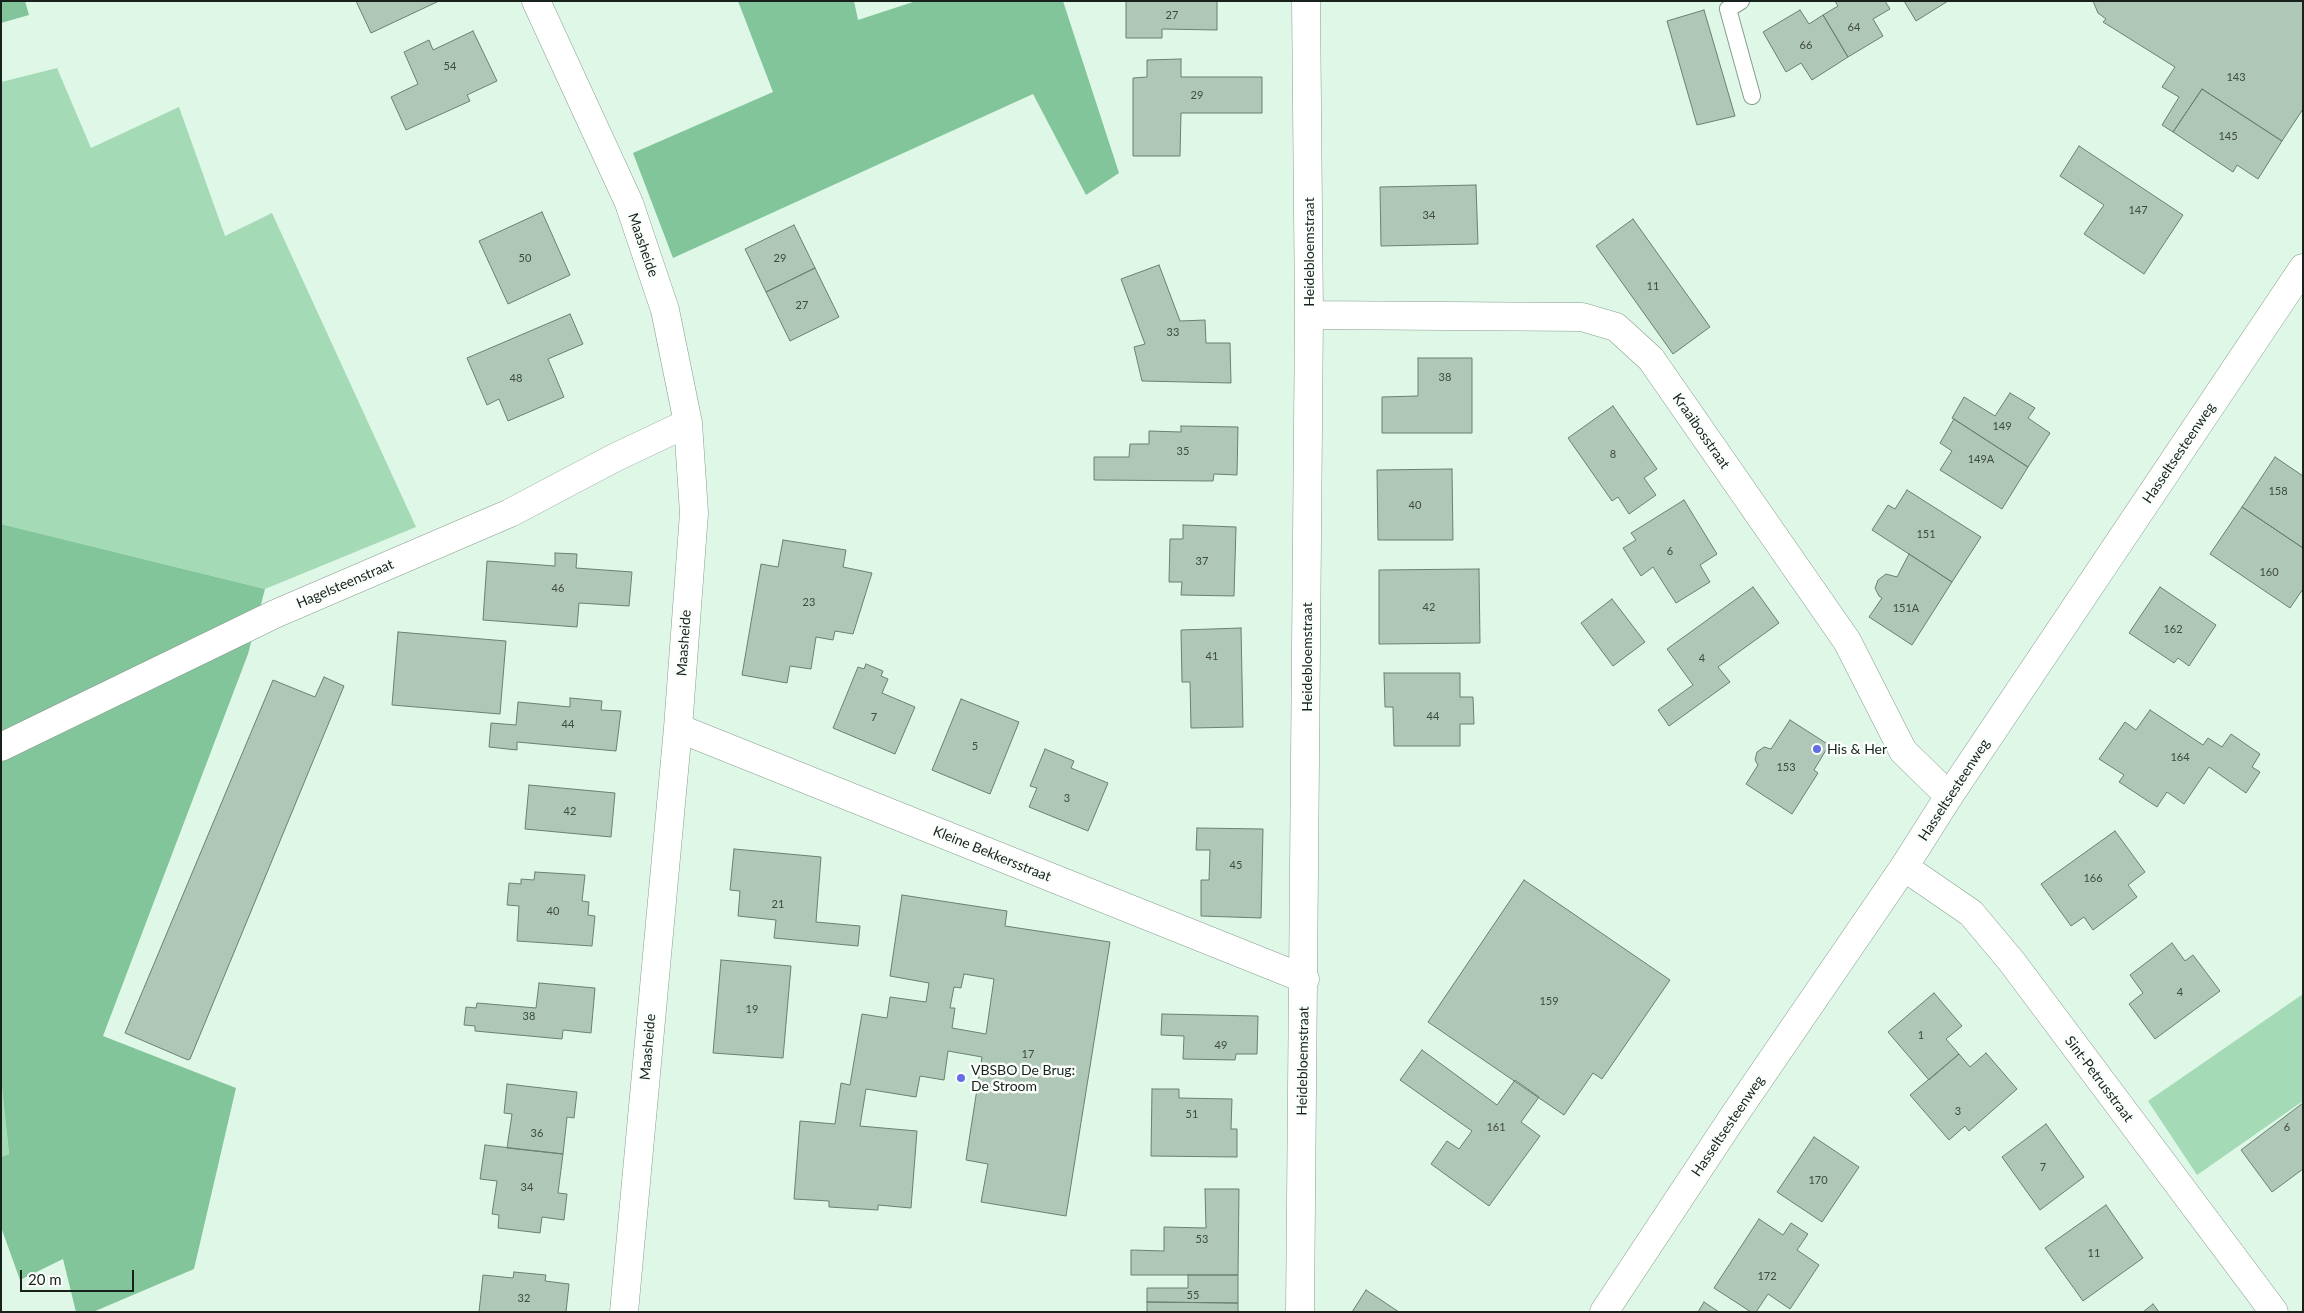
<!DOCTYPE html>
<style>
body{margin:0}
#map{position:relative;width:2304px;height:1313px;overflow:hidden;background:#dff7e6;font-family:Lato,sans-serif}
canvas{display:block}
.frame{position:absolute;inset:0;border:2px solid #18211b;pointer-events:none}
.scale{position:absolute;left:20px;top:1270px;width:114px;height:22px;box-sizing:border-box;border:2px solid #18211b;border-top:0;padding-left:6px;font-size:15px;line-height:18px;white-space:nowrap;color:#18211b;-webkit-text-stroke:4px #fafffb;paint-order:stroke}
</style>
<div id="map">
<canvas width="2304" height="1313"></canvas>
<div class="frame"></div>
<div class="scale">20 m</div>
</div>
<script>
const context = document.querySelector('canvas').getContext('2d');
context.lineJoin = 'round';
function fill(path, color) {
  context.fillStyle = color;
  context.fill(path, 'evenodd');
}
function poly(rows) {
  const path = new Path2D();
  for (const r of rows) {
    path.moveTo(r[0], r[1]);
    for (let i = 2; i < r.length; i += 2) path.lineTo(r[i], r[i + 1]);
  }
  return path;
}
function strokePath(path, color, width, dash) {
  context.strokeStyle = color;
  context.lineWidth = width;
  context.lineCap = dash ? 'butt' : 'round';
  context.setLineDash(dash || []);
  context.stroke(path);
}
function write(font, color, halo, rows, align = 'center') {
  context.font = font + ' Lato,sans-serif';
  context.lineWidth = 5;
  context.setLineDash([]);
  context.textBaseline = 'middle';
  context.strokeStyle = halo;
  context.fillStyle = color;
  for (const [text, x, y, turn = 0] of rows) {
    context.save();
    context.translate(x, y);
    context.rotate((+turn || 0) * Math.PI / 180);
    context.textAlign = isNaN(turn) ? turn : align;
    if (halo) context.strokeText(text, 0, 0);
    context.fillText(text, 0, 0);
    context.restore();
  }
}
const green = poly([
 [57,68,91,148,179,107,225,236,272,213,416,527,265,589,1,524,1,82],
 [2303,994,2303,1101,2197,1175,2148,1101],
 [1,1078,9,1154,1,1157]
]);
const forest = poly([
 [1,1,25,1,29,15,1,23],
 [738,1,854,1,858,20,916,1,1063,1,1119,173,1086,195,1033,94,673,258,633,153,773,92],
 [1,524,265,589,248,654,103,1036,236,1088,194,1269,93,1312,76,1312,63,1259,20,1280,1,1227,1,1157,9,1154,1,1078]
]);
const building = poly([
 [356,1,439,1,371,33,356,1],
 [1126,1,1217,1,1217,30,1162,29,1162,38,1126,38,1126,1],
 [1835,1,1885,1,1890,9,1873,19,1883,36,1848,57,1823,15,1838,6,1835,1],
 [1904,1,1948,1,1916,21,1904,1],
 [2093,1,2303,1,2303,109,2282,141,2202,89,2173,132,2162,125,2179,97,2162,87,2175,67,2103,22,2106,19,2098,13,2093,1],
 [1704,10,1735,116,1697,125,1667,21,1704,10],
 [1800,10,1809,24,1823,15,1848,57,1812,80,1801,63,1786,72,1763,32,1800,10],
 [473,31,497,81,467,95,470,101,406,130,391,97,418,84,404,52,429,40,433,50,473,31],
 [1181,59,1181,77,1262,77,1262,113,1181,113,1180,156,1133,156,1133,78,1147,77,1147,60,1181,59],
 [2202,89,2282,141,2258,179,2237,165,2233,172,2173,132,2202,89],
 [2079,146,2183,215,2144,274,2084,234,2104,205,2060,176,2079,146],
 [1476,185,1478,244,1381,246,1380,187,1476,185],
 [542,212,570,275,508,304,479,241,542,212],
 [1633,219,1710,327,1673,354,1596,246,1633,219],
 [794,225,815,268,766,292,745,249,794,225],
 [1159,265,1180,321,1205,320,1206,343,1230,343,1231,383,1142,381,1134,347,1145,344,1121,279,1159,265],
 [815,268,839,317,790,341,766,292,815,268],
 [570,314,583,344,548,359,564,397,508,421,499,399,487,405,467,358,570,314],
 [1418,358,1472,358,1472,433,1382,433,1382,397,1418,396,1418,358],
 [2010,393,2035,408,2028,418,2050,433,2028,467,1952,418,1964,397,1995,416,2010,393],
 [1613,406,1657,469,1644,478,1656,495,1629,514,1618,497,1612,501,1568,438,1613,406],
 [1954,419,2028,467,2002,509,1940,470,1952,451,1940,443,1954,419],
 [1181,426,1238,427,1237,475,1214,474,1213,481,1094,480,1094,457,1129,457,1130,444,1149,444,1149,431,1181,432,1181,426],
 [2275,457,2303,476,2303,548,2242,507,2275,457],
 [1452,469,1453,540,1378,540,1377,470,1452,469],
 [1907,490,1981,537,1952,582,1872,530,1888,505,1895,509,1907,490],
 [1684,500,1717,554,1700,565,1710,582,1676,603,1653,567,1641,576,1623,548,1636,540,1631,533,1684,500],
 [2242,507,2303,548,2303,589,2290,608,2210,554,2242,507],
 [1183,525,1236,527,1234,596,1181,595,1182,582,1169,582,1170,539,1183,539,1183,525],
 [783,540,846,550,843,567,872,573,853,634,835,631,833,640,816,637,811,669,790,666,787,683,742,675,761,564,778,567,783,540],
 [555,553,577,554,576,568,632,572,629,606,579,603,577,627,483,620,487,561,555,566,555,553],
 [1909,554,1952,582,1912,645,1869,617,1882,598,1879,596,1875,588,1878,580,1886,574,1897,577,1909,554],
 [1479,569,1480,643,1379,644,1379,570,1479,569],
 [1753,587,1779,623,1718,667,1730,682,1669,726,1658,710,1693,685,1667,649,1753,587],
 [2160,587,2216,625,2189,666,2178,658,2174,663,2129,633,2160,587],
 [1612,599,1645,642,1613,666,1581,623,1612,599],
 [1241,628,1243,727,1191,728,1190,682,1182,682,1181,630,1241,628],
 [398,632,506,641,500,714,392,705,398,632],
 [866,664,883,671,881,676,888,679,882,693,915,707,895,754,833,728,858,667,864,669,866,664],
 [1384,673,1460,673,1460,697,1473,697,1474,724,1460,724,1460,746,1394,746,1393,707,1385,707,1384,673],
 [324,677,344,686,190,1059,188,1060,125,1033,273,680,315,697,324,677],
 [570,698,602,701,601,710,621,711,616,751,517,742,517,750,489,747,491,723,516,725,518,702,570,707,570,698],
 [961,699,1019,722,990,794,932,770,961,699],
 [2150,710,2203,745,2208,738,2222,747,2231,734,2260,754,2252,767,2260,772,2246,793,2209,767,2184,804,2167,792,2157,807,2119,782,2124,775,2099,759,2125,722,2136,730,2150,710],
 [1790,720,1829,745,1814,770,1818,773,1792,814,1746,784,1758,765,1755,760,1757,752,1764,747,1771,749,1790,720],
 [1045,749,1074,761,1071,768,1108,783,1088,831,1029,807,1037,788,1030,786,1045,749],
 [529,785,615,793,611,837,525,829,529,785],
 [1197,828,1263,829,1261,918,1201,916,1201,880,1209,880,1210,850,1196,850,1197,828],
 [2115,831,2145,872,2128,885,2137,897,2093,930,2084,917,2071,926,2041,884,2115,831],
 [734,849,821,857,816,922,860,926,858,946,774,938,776,920,738,916,740,891,730,890,734,849],
 [535,872,585,875,582,901,589,902,588,915,595,916,592,946,517,941,519,906,507,905,509,883,521,884,521,879,534,880,535,872],
 [1524,880,1670,980,1602,1079,1593,1073,1564,1115,1428,1022,1524,880],
 [902,895,1007,911,1005,926,1110,942,1066,1216,981,1202,988,1164,966,1160,982,1057,948,1051,944,1080,920,1076,916,1097,866,1089,860,1126,917,1131,911,1208,878,1205,878,1210,829,1207,829,1201,794,1199,800,1121,835,1124,841,1083,850,1085,862,1014,887,1018,890,997,926,1002,929,983,890,976,902,895],
 [964,974,994,979,986,1034,952,1028,955,1008,950,1008,954,987,961,988,964,974],
 [2172,943,2185,961,2193,955,2220,991,2155,1039,2129,1004,2143,993,2130,975,2172,943],
 [721,960,791,966,783,1058,713,1053,721,960],
 [539,983,595,988,591,1033,563,1030,562,1039,475,1031,475,1026,464,1025,466,1007,476,1008,477,1003,536,1008,539,983],
 [1934,993,1962,1026,1946,1039,1959,1054,1929,1080,1888,1032,1934,993],
 [1162,1014,1258,1016,1257,1054,1236,1054,1235,1060,1183,1059,1184,1036,1161,1035,1162,1014],
 [1422,1050,1497,1105,1515,1080,1539,1097,1521,1122,1540,1136,1489,1206,1431,1164,1447,1141,1459,1149,1472,1131,1400,1080,1422,1050],
 [1986,1053,2017,1089,1969,1131,1965,1126,1949,1140,1910,1095,1959,1054,1970,1067,1986,1053],
 [507,1084,577,1092,574,1118,567,1117,563,1154,507,1148,512,1114,504,1113,507,1084],
 [1152,1089,1179,1089,1179,1098,1232,1099,1231,1129,1237,1129,1237,1157,1151,1156,1152,1089],
 [2303,1103,2303,1169,2272,1192,2241,1150,2303,1103],
 [2046,1124,2084,1177,2040,1210,2002,1157,2046,1124],
 [1814,1137,1859,1167,1822,1222,1777,1192,1814,1137],
 [485,1145,563,1154,558,1193,567,1194,564,1220,542,1217,540,1233,498,1228,499,1215,492,1214,497,1181,480,1179,485,1145],
 [1205,1189,1239,1189,1238,1275,1131,1275,1131,1250,1164,1251,1164,1227,1206,1228,1205,1189],
 [2106,1205,2143,1258,2083,1301,2045,1248,2106,1205],
 [1759,1219,1783,1235,1791,1223,1808,1234,1797,1250,1819,1265,1790,1309,1768,1294,1756,1312,1751,1312,1714,1288,1759,1219],
 [514,1272,546,1275,545,1281,569,1284,566,1312,479,1312,483,1275,513,1278,514,1272],
 [1188,1275,1238,1275,1238,1303,1147,1302,1147,1288,1188,1288,1188,1275],
 [1366,1290,1399,1312,1352,1312,1366,1290],
 [1147,1302,1238,1303,1238,1312,1147,1312,1147,1302],
 [1704,1302,1719,1312,1698,1312,1704,1302],
 [2153,1304,2159,1312,2143,1312,2153,1304]
]);
const service = poly([
 [1741,1,1728,9,1752,96]
]);
const minor = poly([
 [536,1,629,203,665,310,688,423,694,513,678,728,624,1312],
 [1309,315,1582,317,1616,327,1651,359,1847,641,1903,751,1949,796],
 [678,728,1305,979],
 [1,747,275,614,510,513,614,458,688,423],
 [1904,867,1971,913,2012,962,2274,1312],
 [1300,1312,1309,315,1306,1]
]);
const tertiary = poly([
 [1604,1312,1735,1114,1904,867,1949,796,2303,268]
]);
const markers = [
 [1817,749,5,"#646de6"],
 [961,1078,5,"#646de6"]
];
const numberNames = [
 ["27",1172,15],
 ["64",1854,27],
 ["66",1806,45],
 ["54",450,66],
 ["143",2236,77],
 ["29",1197,95],
 ["145",2228,136],
 ["147",2138,210],
 ["34",1429,215],
 ["50",525,258],
 ["29",780,258],
 ["11",1653,286],
 ["27",802,305],
 ["33",1173,332],
 ["38",1445,377],
 ["48",516,378],
 ["149",2002,426],
 ["35",1183,451],
 ["8",1613,454],
 ["149A",1981,459],
 ["158",2278,491],
 ["40",1415,505],
 ["151",1926,534],
 ["6",1670,551],
 ["37",1202,561],
 ["160",2269,572],
 ["46",558,588],
 ["23",809,602],
 ["42",1429,607],
 ["151A",1906,608],
 ["162",2173,629],
 ["41",1212,656],
 ["4",1702,658],
 ["44",1433,716],
 ["7",874,717],
 ["44",568,724],
 ["5",975,746],
 ["164",2180,757],
 ["153",1786,767],
 ["3",1067,798],
 ["42",570,811],
 ["45",1236,865],
 ["166",2093,878],
 ["21",778,904],
 ["40",553,911],
 ["4",2180,992],
 ["159",1549,1001],
 ["19",752,1009],
 ["38",529,1016],
 ["1",1921,1035],
 ["49",1221,1045],
 ["17",1028,1054],
 ["3",1958,1111],
 ["51",1192,1114],
 ["161",1496,1127],
 ["6",2287,1127],
 ["36",537,1133],
 ["7",2043,1167],
 ["170",1818,1180],
 ["34",527,1187],
 ["53",1202,1239],
 ["11",2094,1253],
 ["172",1767,1276],
 ["55",1193,1295],
 ["32",524,1298]
];
const streetNames = [
 ["Maasheide",643,245,71],
 ["Heidebloemstraat",1309,252,-90],
 ["Kraaibosstraat",1701,431,55],
 ["Hasseltsesteenweg",2179,453,-56],
 ["Hagelsteenstraat",345,584,-23],
 ["Maasheide",684,643,-86],
 ["Heidebloemstraat",1307,657,-90],
 ["Hasseltsesteenweg",1954,790,-57],
 ["Kleine Bekkersstraat",992,854,22],
 ["Maasheide",648,1047,-85],
 ["Heidebloemstraat",1303,1061,-89],
 ["Sint-Petrusstraat",2099,1079,53],
 ["Hasseltsesteenweg",1728,1126,-56]
];
const poiNames = [
 ["His & Her",1827,749],
 ["VBSBO De Brug:",971,1070],
 ["De Stroom",971,1086]
];
fill(green, '#a5dab7');
fill(forest, '#82c59a');
fill(building, '#afc7b6');
strokePath(building, '#6a8071', 1);
strokePath(service, '#879d8e', 18);
strokePath(minor, '#879d8e', 29);
strokePath(tertiary, '#879d8e', 29);
strokePath(service, '#fff', 16);
strokePath(minor, '#fff', 28);
strokePath(tertiary, '#fff', 28);
for (const [x, y, r, color] of markers) {
  const dot = new Path2D();
  dot.arc(x, y, r, 0, 2 * Math.PI);
  context.fillStyle = color;
  context.fill(dot);
  strokePath(dot, '#fafffb', 2);
}
write('11px', '#3e4a42', null, numberNames);
write('14px', '#18211b', '#fafffb', streetNames);
write('14px', '#18211b', '#fafffb', poiNames, 'left');
</script>
